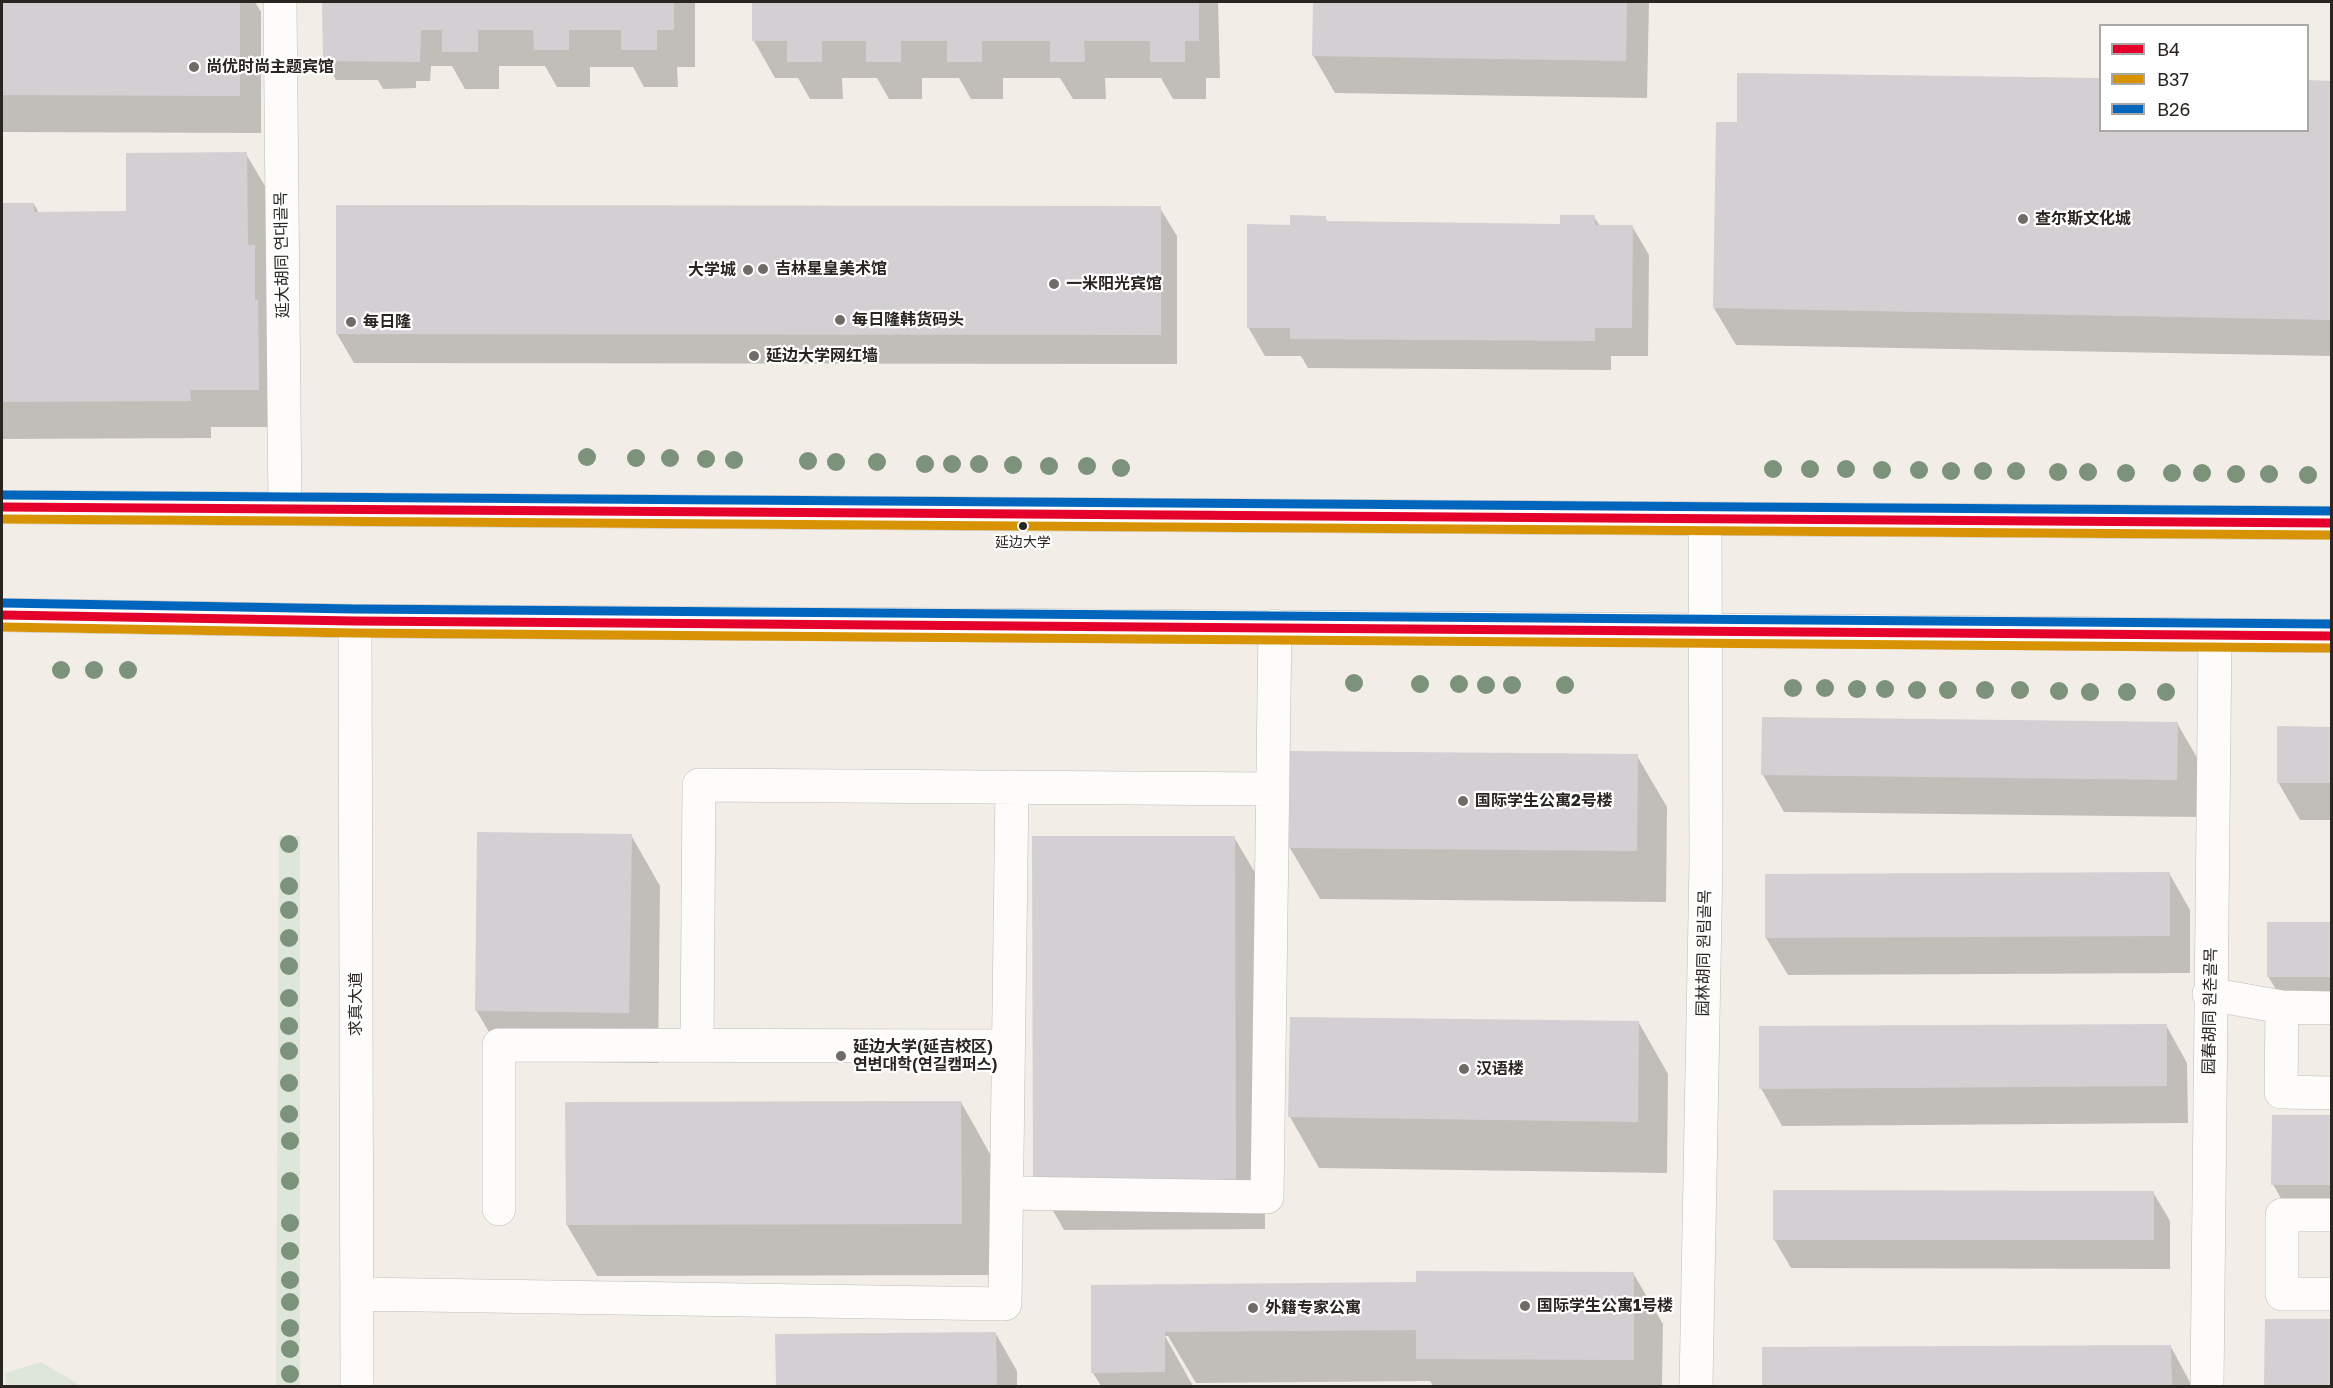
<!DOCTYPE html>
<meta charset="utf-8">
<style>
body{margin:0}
#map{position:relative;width:2333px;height:1388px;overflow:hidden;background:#f2ede7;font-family:"Golos Text",sans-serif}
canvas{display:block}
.frame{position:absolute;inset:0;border:3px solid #292622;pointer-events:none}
.legend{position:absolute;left:2099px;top:24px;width:210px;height:108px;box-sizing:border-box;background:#fff;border:2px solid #a9a8a7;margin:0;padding:8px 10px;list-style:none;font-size:18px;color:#292622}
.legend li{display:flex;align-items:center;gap:12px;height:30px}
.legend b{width:30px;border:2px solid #a9a8a7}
</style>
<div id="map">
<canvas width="2333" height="1388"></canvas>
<div class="frame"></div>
<ul class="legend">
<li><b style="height:8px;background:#e4002b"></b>B4</li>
<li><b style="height:8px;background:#d89305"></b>B37</li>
<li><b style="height:8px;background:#0065bd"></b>B26</li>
</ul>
</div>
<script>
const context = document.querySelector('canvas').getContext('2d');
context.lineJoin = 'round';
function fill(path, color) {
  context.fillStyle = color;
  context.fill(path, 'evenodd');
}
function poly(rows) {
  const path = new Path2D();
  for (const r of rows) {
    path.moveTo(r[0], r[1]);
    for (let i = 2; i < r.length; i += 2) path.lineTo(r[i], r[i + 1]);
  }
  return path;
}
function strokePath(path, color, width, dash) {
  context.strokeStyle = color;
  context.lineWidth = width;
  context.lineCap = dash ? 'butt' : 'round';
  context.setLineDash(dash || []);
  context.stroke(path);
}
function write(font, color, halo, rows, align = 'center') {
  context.font = font + ' "Golos Text","Noto Sans SC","Noto Sans KR",sans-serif';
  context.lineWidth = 4.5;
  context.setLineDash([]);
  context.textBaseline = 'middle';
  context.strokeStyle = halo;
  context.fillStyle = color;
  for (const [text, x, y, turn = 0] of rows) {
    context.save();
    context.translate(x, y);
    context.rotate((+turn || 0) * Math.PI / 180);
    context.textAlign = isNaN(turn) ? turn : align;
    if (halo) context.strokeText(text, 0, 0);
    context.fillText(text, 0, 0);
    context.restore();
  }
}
const green = poly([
 [279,836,300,836,300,1386,276,1386],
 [41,1362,78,1384,78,1386,6,1386,5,1373]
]);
const shadow = poly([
 [2,2,255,2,261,12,261,133,2,132],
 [324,2,695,2,695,67,677,67,678,87,644,87,633,67,590,67,590,87,557,87,545,66,499,66,499,89,465,89,452,66,431,66,430,81,416,81,416,88,383,89,378,80,336,80,325,60],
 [754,2,1218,2,1220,78,1206,78,1206,99,1173,99,1161,78,1105,78,1106,99,1073,99,1060,78,1003,78,1003,99,971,99,959,78,922,78,922,99,889,99,877,78,842,78,843,99,810,99,798,78,775,78,754,41],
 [1314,2,1649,2,1647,98,1335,93,1313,55],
 [1739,75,2100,79,2100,130,2308,130,2308,82,2332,82,2332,356,1736,345,1714,308,1738,124],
 [246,154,268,191,279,427,211,427,211,438,2,439,2,204,34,204,39,213,128,213],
 [1160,208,1177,236,1177,364,354,363,337,334],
 [1325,217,1328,223,1561,225,1594,217,1600,226,1632,226,1649,255,1648,356,1611,356,1611,370,1308,368,1301,356,1265,356,1248,327,1291,227],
 [1763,718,2177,723,2199,761,2198,817,1784,812,1763,775],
 [2332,728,2332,820,2300,820,2278,782],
 [1637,756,1667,807,1666,902,1320,899,1290,848],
 [631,835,660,886,658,1063,506,1061,476,1010],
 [1234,837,1264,888,1265,1229,1064,1230,1035,1179],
 [2169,873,2190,910,2190,973,1788,975,1766,938],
 [2332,923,2332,1005,2285,1005,2268,976],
 [1639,1023,1668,1074,1667,1173,1319,1168,1290,1117],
 [2166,1025,2187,1063,2188,1123,1782,1126,1761,1088],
 [961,1102,990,1154,991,1275,597,1276,567,1225],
 [2332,1117,2332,1222,2294,1222,2273,1184],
 [2153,1192,2170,1221,2170,1269,1791,1268,1774,1239],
 [1633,1273,1663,1324,1662,1386,1433,1386,1430,1381,1196,1383,1168,1336,1165,1336,1193,1386,1101,1386,1093,1373,1092,1287,1418,1284],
 [2266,1320,2332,1321,2332,1386,2266,1386],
 [996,1334,1017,1371,1017,1386,777,1386,777,1336],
 [2171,1347,2192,1386,1763,1386,1763,1349]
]);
const building = poly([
 [2,2,240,2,240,96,2,95],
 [322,2,674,2,674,30,657,30,657,50,621,50,621,30,569,30,569,50,534,50,533,30,478,30,478,52,442,52,442,30,421,30,420,62,323,61],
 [752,2,1199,2,1199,41,1185,41,1185,62,1150,62,1150,41,1084,41,1085,62,1050,62,1050,41,982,41,982,62,947,62,947,41,901,41,901,62,866,62,866,41,822,41,822,62,787,62,787,41,752,41],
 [1313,2,1627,2,1626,61,1312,56],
 [1737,73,2100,78,2100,130,2308,130,2308,80,2332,81,2332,320,1713,308,1716,122,1737,122],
 [247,152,248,245,255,245,255,300,258,300,259,390,190,390,191,401,2,402,2,203,34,203,34,212,126,211,126,153],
 [336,205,1161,206,1161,335,336,334],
 [1290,215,1326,216,1326,221,1560,224,1560,215,1595,215,1595,225,1633,225,1632,328,1595,328,1595,341,1290,339,1290,328,1247,328,1247,224,1290,225],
 [1762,717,2178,722,2177,780,1761,775],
 [2277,726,2332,727,2332,783,2277,783],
 [1290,751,1638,754,1637,851,1289,848],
 [477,832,632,834,629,1013,475,1011],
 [1032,836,1235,836,1236,1179,1033,1179],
 [2170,872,2170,936,1765,938,1765,874],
 [2267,922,2332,922,2332,977,2267,977],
 [1290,1017,1639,1021,1638,1122,1288,1117],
 [2167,1024,2167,1086,1759,1089,1759,1026],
 [961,1101,962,1224,566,1225,565,1102],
 [2272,1115,2332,1115,2332,1185,2271,1185],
 [1773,1190,2154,1191,2154,1240,1773,1240],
 [1416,1271,1634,1272,1634,1360,1416,1359,1416,1330,1165,1332,1165,1372,1091,1373,1091,1285,1416,1282],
 [2265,1319,2332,1319,2332,1386,2264,1386],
 [996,1332,997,1386,776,1386,775,1334],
 [2171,1345,2172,1386,1762,1386,1762,1347]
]);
const minor = poly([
 [280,2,285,508],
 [355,621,357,1386],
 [2209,994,2282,1007,2332,1008],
 [2282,1007,2281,1092,2332,1093],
 [697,1045,699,785,1273,789],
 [1007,1193,1267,1197,1275,626],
 [499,1209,499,1045,1008,1046],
 [2332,1215,2282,1215,2282,1294,2332,1294],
 [357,1294,1005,1304,1012,787],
 [1696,1386,1706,863,1705,519],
 [2207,1386,2215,635]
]);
const major = poly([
 [2,507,2332,523],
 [2,615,355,621,1705,630,2332,636]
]);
const bus1 = poly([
 [2,507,2332,523],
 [2,615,355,621,2332,636]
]);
const bus2 = poly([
 [2,519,2332,535],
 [2,627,355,633,2332,648]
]);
const bus3 = poly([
 [2,495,2332,511],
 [2,603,355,609,2332,624]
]);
const trees = [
 [587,457],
 [636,458],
 [670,458],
 [706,459],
 [734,460],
 [808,461],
 [836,462],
 [877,462],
 [925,464],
 [952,464],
 [979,464],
 [1013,465],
 [1049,466],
 [1087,466],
 [1121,468],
 [1773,469],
 [1810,469],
 [1846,469],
 [1882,470],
 [1919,470],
 [1951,471],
 [1983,471],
 [2016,471],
 [2058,472],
 [2088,472],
 [2126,473],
 [2172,473],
 [2202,473],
 [2236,474],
 [2269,474],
 [2308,475],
 [61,670],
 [94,670],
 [128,670],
 [1354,683],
 [1420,684],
 [1459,684],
 [1486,685],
 [1512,685],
 [1565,685],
 [1793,688],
 [1825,688],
 [1857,689],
 [1885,689],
 [1917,690],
 [1948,690],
 [1985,690],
 [2020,690],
 [2059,691],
 [2090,692],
 [2127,692],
 [2166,692],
 [289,844],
 [289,886],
 [289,910],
 [289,938],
 [289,966],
 [289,998],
 [289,1026],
 [289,1051],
 [289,1083],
 [289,1114],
 [290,1141],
 [290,1181],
 [290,1223],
 [290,1251],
 [290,1280],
 [290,1302],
 [290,1328],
 [290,1349],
 [290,1374]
];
const markers = [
 [194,67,6,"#6f6c67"],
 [2023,219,6,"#6f6c67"],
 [763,269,6,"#6f6c67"],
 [748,270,6,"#6f6c67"],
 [1054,284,6,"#6f6c67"],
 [840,320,6,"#6f6c67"],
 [351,322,6,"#6f6c67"],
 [754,356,6,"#6f6c67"],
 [1023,526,5,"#292622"],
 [1463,801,6,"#6f6c67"],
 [841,1056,6,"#6f6c67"],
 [1464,1069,6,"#6f6c67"],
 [1525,1306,6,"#6f6c67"],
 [1253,1308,6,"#6f6c67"]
];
const busNames = [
 ["延边大学",1023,543]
];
const poiNames = [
 ["尚优时尚主题宾馆",206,67],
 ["查尔斯文化城",2035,219],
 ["吉林星皇美术馆",775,269],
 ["大学城",736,270,"right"],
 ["一米阳光宾馆",1066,284],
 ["每日隆韩货码头",852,320],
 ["每日隆",363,322],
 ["延边大学网红墙",766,356],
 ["国际学生公寓2号楼",1475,801],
 ["延边大学(延吉校区)",853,1047],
 ["연변대학(연길캠퍼스)",853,1065],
 ["汉语楼",1476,1069],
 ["国际学生公寓1号楼",1537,1306],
 ["外籍专家公寓",1265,1308]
];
const streetNames = [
 ["延大胡同 연대골목",282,255,-91],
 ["园林胡同 원림골목",1704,953,-89],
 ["求真大道",356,1004,-90],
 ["园春胡同 원춘골목",2210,1011,-89]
];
fill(green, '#dee6da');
fill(shadow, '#0003');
fill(building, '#d4cfd2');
strokePath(minor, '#bfbbb7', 34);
strokePath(major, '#bfbbb7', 34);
strokePath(minor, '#fdfcfb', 33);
strokePath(major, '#fdfcfb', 33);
strokePath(bus1, '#e4002b', 9);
strokePath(bus2, '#d89305', 9);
strokePath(bus3, '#0065bd', 9);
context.fillStyle = '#7c927b';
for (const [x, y] of trees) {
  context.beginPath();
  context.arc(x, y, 9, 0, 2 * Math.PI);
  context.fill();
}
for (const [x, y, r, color] of markers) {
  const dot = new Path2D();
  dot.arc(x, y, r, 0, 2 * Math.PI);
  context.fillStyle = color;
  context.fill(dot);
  strokePath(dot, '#fff', 2);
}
write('14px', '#292622', '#fff', busNames);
write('bold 16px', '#292622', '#fff', poiNames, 'left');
write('16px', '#292622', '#fff', streetNames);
</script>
